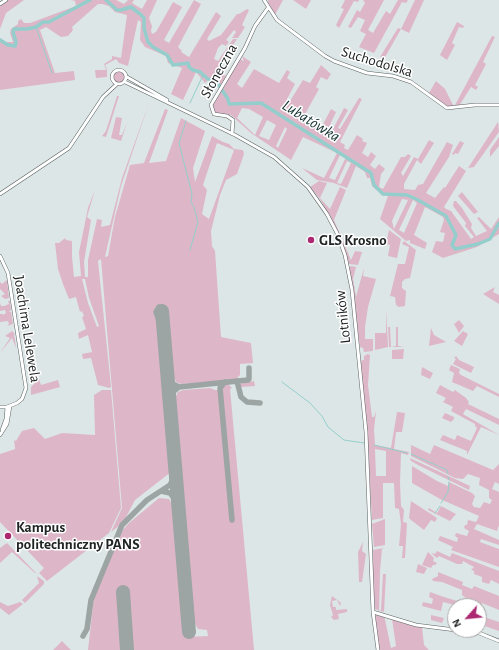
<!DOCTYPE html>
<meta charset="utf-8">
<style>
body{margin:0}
#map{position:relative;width:499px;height:650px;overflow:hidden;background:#dde6e6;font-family:"Alegreya Sans",sans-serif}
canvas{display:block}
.north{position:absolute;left:447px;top:598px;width:40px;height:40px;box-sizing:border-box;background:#fff;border:1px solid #a6a7a7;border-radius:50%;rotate:243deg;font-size:11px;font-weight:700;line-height:16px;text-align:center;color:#212424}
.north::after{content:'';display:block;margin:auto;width:14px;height:18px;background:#ac2871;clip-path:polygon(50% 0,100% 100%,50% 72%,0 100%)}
</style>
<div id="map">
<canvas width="499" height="650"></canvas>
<div class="north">N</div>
</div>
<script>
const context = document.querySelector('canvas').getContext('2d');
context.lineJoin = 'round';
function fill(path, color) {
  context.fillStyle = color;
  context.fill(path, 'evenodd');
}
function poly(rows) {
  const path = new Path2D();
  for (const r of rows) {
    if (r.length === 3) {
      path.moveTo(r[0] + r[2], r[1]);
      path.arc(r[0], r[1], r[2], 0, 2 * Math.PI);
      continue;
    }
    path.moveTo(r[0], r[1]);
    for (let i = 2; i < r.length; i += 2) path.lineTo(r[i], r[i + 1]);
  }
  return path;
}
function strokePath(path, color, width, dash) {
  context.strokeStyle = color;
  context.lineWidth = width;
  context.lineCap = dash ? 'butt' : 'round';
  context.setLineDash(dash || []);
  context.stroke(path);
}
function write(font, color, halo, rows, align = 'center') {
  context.font = font + ' "Alegreya Sans",sans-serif';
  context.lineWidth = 3;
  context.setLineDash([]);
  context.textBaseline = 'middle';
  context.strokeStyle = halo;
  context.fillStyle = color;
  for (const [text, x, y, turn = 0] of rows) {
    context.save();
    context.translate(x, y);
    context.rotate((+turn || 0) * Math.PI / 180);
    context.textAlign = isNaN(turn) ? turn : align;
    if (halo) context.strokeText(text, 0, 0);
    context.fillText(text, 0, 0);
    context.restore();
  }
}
const green = poly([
 [6,0,24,0,6,13,0,29,0,4],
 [71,0,116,0,124,4,128,0,134,0,132,3,142,9,147,0,157,0,149,18,152,26,151,31,152,34,156,32,173,2,182,7,164,40,169,43,194,0,201,4,178,47,182,51,181,52,189,57,216,12,221,16,207,39,209,41,221,35,237,14,239,14,247,9,249,10,242,25,245,27,238,38,232,38,236,32,234,30,226,40,229,42,226,46,222,44,218,48,214,59,218,61,233,39,237,39,217,71,229,78,240,59,244,61,242,56,251,62,237,84,242,88,254,69,279,83,287,70,290,72,287,78,295,84,287,99,290,101,303,80,310,83,321,65,331,74,327,80,321,77,316,87,319,89,304,116,317,124,316,128,320,130,331,109,336,112,328,129,332,131,344,108,348,110,338,128,340,129,359,98,362,99,340,142,345,145,344,148,348,150,357,135,363,139,362,141,367,143,362,153,368,157,371,152,376,156,370,165,375,169,379,164,385,169,381,174,379,187,383,189,401,157,405,157,408,154,411,156,401,173,403,176,414,157,418,159,429,140,434,143,421,164,417,160,404,184,404,189,415,190,418,185,423,184,447,142,453,145,449,157,426,193,435,198,444,187,445,188,459,166,466,171,444,207,446,209,451,211,471,239,474,237,465,226,466,223,453,206,454,201,456,201,462,208,472,224,471,228,476,236,487,231,477,218,479,217,491,229,499,217,499,234,477,247,443,258,432,252,436,241,443,242,445,233,440,232,444,220,443,217,425,207,414,235,427,243,425,249,410,243,410,240,406,241,380,219,388,196,382,195,372,186,370,178,367,178,365,172,356,166,347,188,334,183,317,180,302,168,324,178,337,153,303,137,291,160,251,133,231,115,219,114,214,112,213,104,220,94,221,87,216,81,208,80,205,83,196,72,183,100,171,94,182,68,168,63,166,56,145,47,140,40,141,22,138,20,128,66,119,63,116,59,105,65,107,70,107,77,96,78,95,70,106,70,104,64,112,59,112,56,121,58,127,15,115,12,109,6,102,4,98,4,72,27,73,30,68,36,61,37,46,27,40,30,55,73,74,71,75,80,0,90,0,38,6,42,13,42,10,33,11,29,18,24,18,21,21,19,24,23,30,23,76,6,75,1],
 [242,108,249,109,263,117,255,135,237,118],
 [267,120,276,125,269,140,259,136],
 [285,127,287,129,278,148,276,146],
 [340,155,345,158,345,159,335,180,329,178],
 [347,161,351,163,341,184,337,183],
 [402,199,408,200,394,229,392,221],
 [413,200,417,203,404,233,399,230],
 [268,0,283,0,275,15,268,4],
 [293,0,311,0,306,9],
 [345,0,359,0,358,2,354,1,339,28,336,25,344,9,341,8],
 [363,0,384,0,368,30,373,33,386,11,390,14,398,0,408,0,406,3,402,2,374,53,359,47,366,34,360,31,365,20,358,17,351,28,348,27,357,10,360,12,365,3],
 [415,0,424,0,409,33,401,29,384,59,380,57,398,28,401,29],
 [457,22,464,26,463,28,459,27,452,43,455,45,447,60,440,55],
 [492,36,495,37,483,62,486,64,475,85,478,87,476,90,471,87,459,106,448,107,443,105,429,93,436,81,445,89,453,105,455,105],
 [119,77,5.5],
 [117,96,119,96,106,137,102,136,106,131],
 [149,103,121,186,105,257,108,256,115,217,130,165,144,163,165,109,168,110,149,163,166,161,181,118,205,131,193,168,195,182,212,136,223,142,229,144,234,149,243,150,244,154,237,174,226,180,220,195,211,231,212,246,215,251,221,337,251,343,253,363,240,364,240,375,235,380,181,384,176,382,172,374,166,306,155,307,158,324,171,472,135,500,123,523,111,532,122,508,101,259,98,261,110,377,111,387,109,388,98,385,91,358,83,359,82,354,92,352,88,335,79,339,78,333,86,329,82,317,84,316,82,311,80,312,76,297,69,299,63,284,58,269,55,243,59,243,65,238,66,240,72,241,72,257,74,277,81,276,79,252,88,208,95,190,87,217,91,220,84,262,85,277,88,277,88,260,97,219,102,220,101,227,110,225,122,178],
 [217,143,234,150,209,219,202,214,207,190,203,185],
 [82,279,85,279,89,298,99,326,97,327,88,303],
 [116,117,122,118,119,135,122,135,127,123,121,141,111,138],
 [498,122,499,132,474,167,468,168],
 [499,137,499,146,490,157,490,150],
 [460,141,464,143,458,154,455,153,454,155,452,154],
 [319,181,327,183,320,198,330,209,340,187,346,190,334,220,351,260,355,251,362,252,358,265,349,264,336,228,320,199,310,187],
 [462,192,478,212,474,214,458,196],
 [389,230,401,239,397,258,388,256,390,245,386,244],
 [404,241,416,250,410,278,405,279,402,282,402,288,406,291,405,306,399,307,396,305,395,297,390,296,398,264,405,264,409,247,402,244],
 [351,266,361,268,356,267,353,279,356,297,364,268,363,276,376,279,368,307,365,327,365,339,373,339,373,351,364,352,363,348,360,347,349,268],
 [7,280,9,298,5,299,1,296,5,294,0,289,0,282,2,284],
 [495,287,493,292,499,295,499,304,483,294],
 [8,301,10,301,11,310,9,312,11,312,13,324,7,326,9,324,8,321,0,322,0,314,3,314,3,315,6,313,5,310,0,311,0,303,1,306,4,306,9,304],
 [386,309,388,347,375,350,375,333,386,333],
 [459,320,464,326,459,333,454,324],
 [388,327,390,327,391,347,396,346,396,327,398,327,398,346,404,347,389,347],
 [431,328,434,335,446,342,429,346],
 [12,331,14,333,16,348,12,338,0,353,10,338,5,336],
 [463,331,468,334,462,346,454,341],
 [404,349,403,359,392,359,392,350],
 [368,354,370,355,368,385,372,417,374,417,376,411,374,430,375,445,391,448,397,412,405,413,402,432,396,432,394,449,409,452,408,455,401,453,400,483,401,506,404,510,403,522,407,523,405,558,402,558,403,546,399,546,401,524,399,509,395,508,394,483,383,483,383,518,372,520,367,433,359,361,364,360,364,356],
 [375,449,386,451,386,476,376,476],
 [456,356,459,360,474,367,471,373,453,364,456,359,454,358],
 [451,365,460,369,459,373,461,375,499,394,499,397,477,386,473,391,452,382,454,373,449,370],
 [422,367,433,373,430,379,421,375],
 [39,379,41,385,58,380,60,387,31,395,31,387],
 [254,381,255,386,241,387,239,384],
 [228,384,232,388,230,389,254,650,88,650,94,596,121,532,129,523,159,498,169,499,174,508,185,637,208,636,207,630,198,629,193,620,174,400,178,392,183,390,210,388,215,390,219,390,231,520,233,520,222,388,223,386],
 [440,385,453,392,455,390,466,398,469,402,468,404,499,419,499,425,466,409,463,414,499,435,481,427,467,455,467,451,440,440,443,435,455,440,457,435,471,441,477,428,475,426,475,424,451,411,453,407,443,402,446,398,436,393],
 [102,390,111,390,121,508,109,533,47,581,39,573,44,568,0,522,0,454,15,449,14,440,16,441,22,431,34,428,45,439,62,433,95,435,94,395],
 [445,413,454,417,454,419,451,422,442,418],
 [411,445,430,454,434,445,493,470,499,464,499,484,495,482,492,489,499,492,499,525,497,531,477,524,474,529,499,540,499,545,481,539,480,542,499,549,499,567,451,550,453,547,438,540,440,536,457,542,458,538,455,536,456,533,467,536,469,531,464,528,465,525,467,525,468,520,476,522,479,516,440,499,412,483,412,487,412,466,437,481,448,486,449,482,472,493,475,496,472,504,474,507,480,508,484,502,490,504,492,500,489,498,489,490,479,485,480,478,468,474,463,479,455,478,411,456],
 [410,458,470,486,469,490,418,465,411,461],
 [411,501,437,518,435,522,431,520,424,530,411,520,409,518],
 [441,506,456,514,450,521,428,510,429,508,437,513],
 [385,519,385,545,374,547,372,524],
 [363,542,362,551,366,554,362,582,359,582,358,552],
 [7,543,36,573,35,573,12,552,0,563,0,548],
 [384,548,382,549,380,571,379,610,381,610,383,574,386,574,384,612,375,609,373,576,373,550],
 [437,551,450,557,452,553,499,571,499,584,491,580,489,584,482,582,482,577,474,574,474,571,471,570,474,567,463,561,462,564,457,564,439,556,437,558,431,553,435,554],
 [428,552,434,558,433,561,437,563,435,565,433,565,431,568,422,565],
 [418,564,427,568,424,574,416,572],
 [438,572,463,582,462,585,472,589,474,586,499,596,499,610,482,603,480,607,485,610,484,617,499,622,499,631,479,624,479,603,466,598,462,595,462,590,442,582,433,581,432,579,438,576],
 [37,576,44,581,44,584,25,603,22,600,39,583],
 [430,592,444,597,474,606,458,606,443,602,441,611,422,606,423,602,432,604,433,599,429,597],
 [332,596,341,603,340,606,337,600,332,601,333,607,336,607,336,610,347,609,347,612,338,614,339,619,334,620,331,617,333,615,330,605],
 [0,602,8,606,20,602,23,604,9,615,0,608],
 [377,614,384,615,391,648,396,646,392,619,422,627,424,645,429,650,379,650,375,616],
 [431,615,444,618,442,623,431,620],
 [62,641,71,650,53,650]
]);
const stream = poly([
 [36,27,52,73],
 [190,103,203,75],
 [186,121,179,143,192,194,191,202,194,207,198,222,190,250],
 [282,382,310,403,322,416,328,427,344,440,364,443],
 [374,445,407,453],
 [411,454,447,470,448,474],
 [448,477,449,480],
 [441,503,448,492,449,482],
 [435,513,440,506]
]);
const river = poly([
 [106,0,117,10,121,10,131,7,140,14,144,18,144,28,148,42,153,47,167,55,173,65,188,63,189,67,193,70,200,72,208,79,216,81,228,99,229,104,261,103,371,173,374,185,383,194,407,195,418,200,446,216,456,235,452,245,455,249,478,244,490,239,499,223],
 [0,40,8,45,15,46,16,42,13,32,14,29,27,29,36,27,43,22,49,22,90,0]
]);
const taxiway = poly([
 [162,321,165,310,159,307,156,312,163,331],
 [167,374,173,384,179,387],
 [237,381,241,397,247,402,260,403],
 [225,382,220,388,232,520],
 [169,402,173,392,179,387,248,380,249,379,249,368],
 [161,491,170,493,178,503],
 [83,636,87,629,91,600,122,525,147,500,170,485,176,473]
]);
const runway = poly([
 [162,311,189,632],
 [123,592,127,650]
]);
const minor = poly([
 [264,0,277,20,325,56,334,61,367,73,393,76,411,82,447,108,475,105,499,105],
 [0,4,6,0],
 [119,77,7],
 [127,77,167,100],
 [125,82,235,135,274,157,308,187,327,214,337,233,345,255,352,290,366,432,373,612,378,650],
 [232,134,233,120,227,116,214,114,211,105,245,48,255,26,268,8],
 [0,194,69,148,103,97,117,84],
 [0,256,8,273,26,388,22,399,17,403,7,407,0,407],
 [2,430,6,419,7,407],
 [0,435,7,424,10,406],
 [373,612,416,625,479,633,499,641]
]);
const markers = [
 [311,240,4,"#ac2871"],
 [8,536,4,"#ac2871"]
];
const streetNames = [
 ["Suchodolska",377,62,17],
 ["Słoneczna",219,71,-61],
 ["Lotników",343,317,-96],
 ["Joachima Lelewela",27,329,81]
];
const poiNames = [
 ["GLS Krosno",319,240],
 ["Kampus",16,527],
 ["politechniczny PANS",16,544]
];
const waterNames = [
 ["Lubatówka",311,121,32]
];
fill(green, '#ddb7c7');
strokePath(stream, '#94cecc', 1);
strokePath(river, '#94cecc', 3.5);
strokePath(taxiway, '#9ca4a4', 5.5);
strokePath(runway, '#9ca4a4', 14);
strokePath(minor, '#596261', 4);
strokePath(minor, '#fff', 3);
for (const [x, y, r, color] of markers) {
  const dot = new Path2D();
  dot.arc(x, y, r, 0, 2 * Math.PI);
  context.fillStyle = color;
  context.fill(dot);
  strokePath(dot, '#fff', 1.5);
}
write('15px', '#212424', '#fff', streetNames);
write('bold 15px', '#212424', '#fff', poiNames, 'left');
write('italic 16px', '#153332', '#fff', waterNames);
</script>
